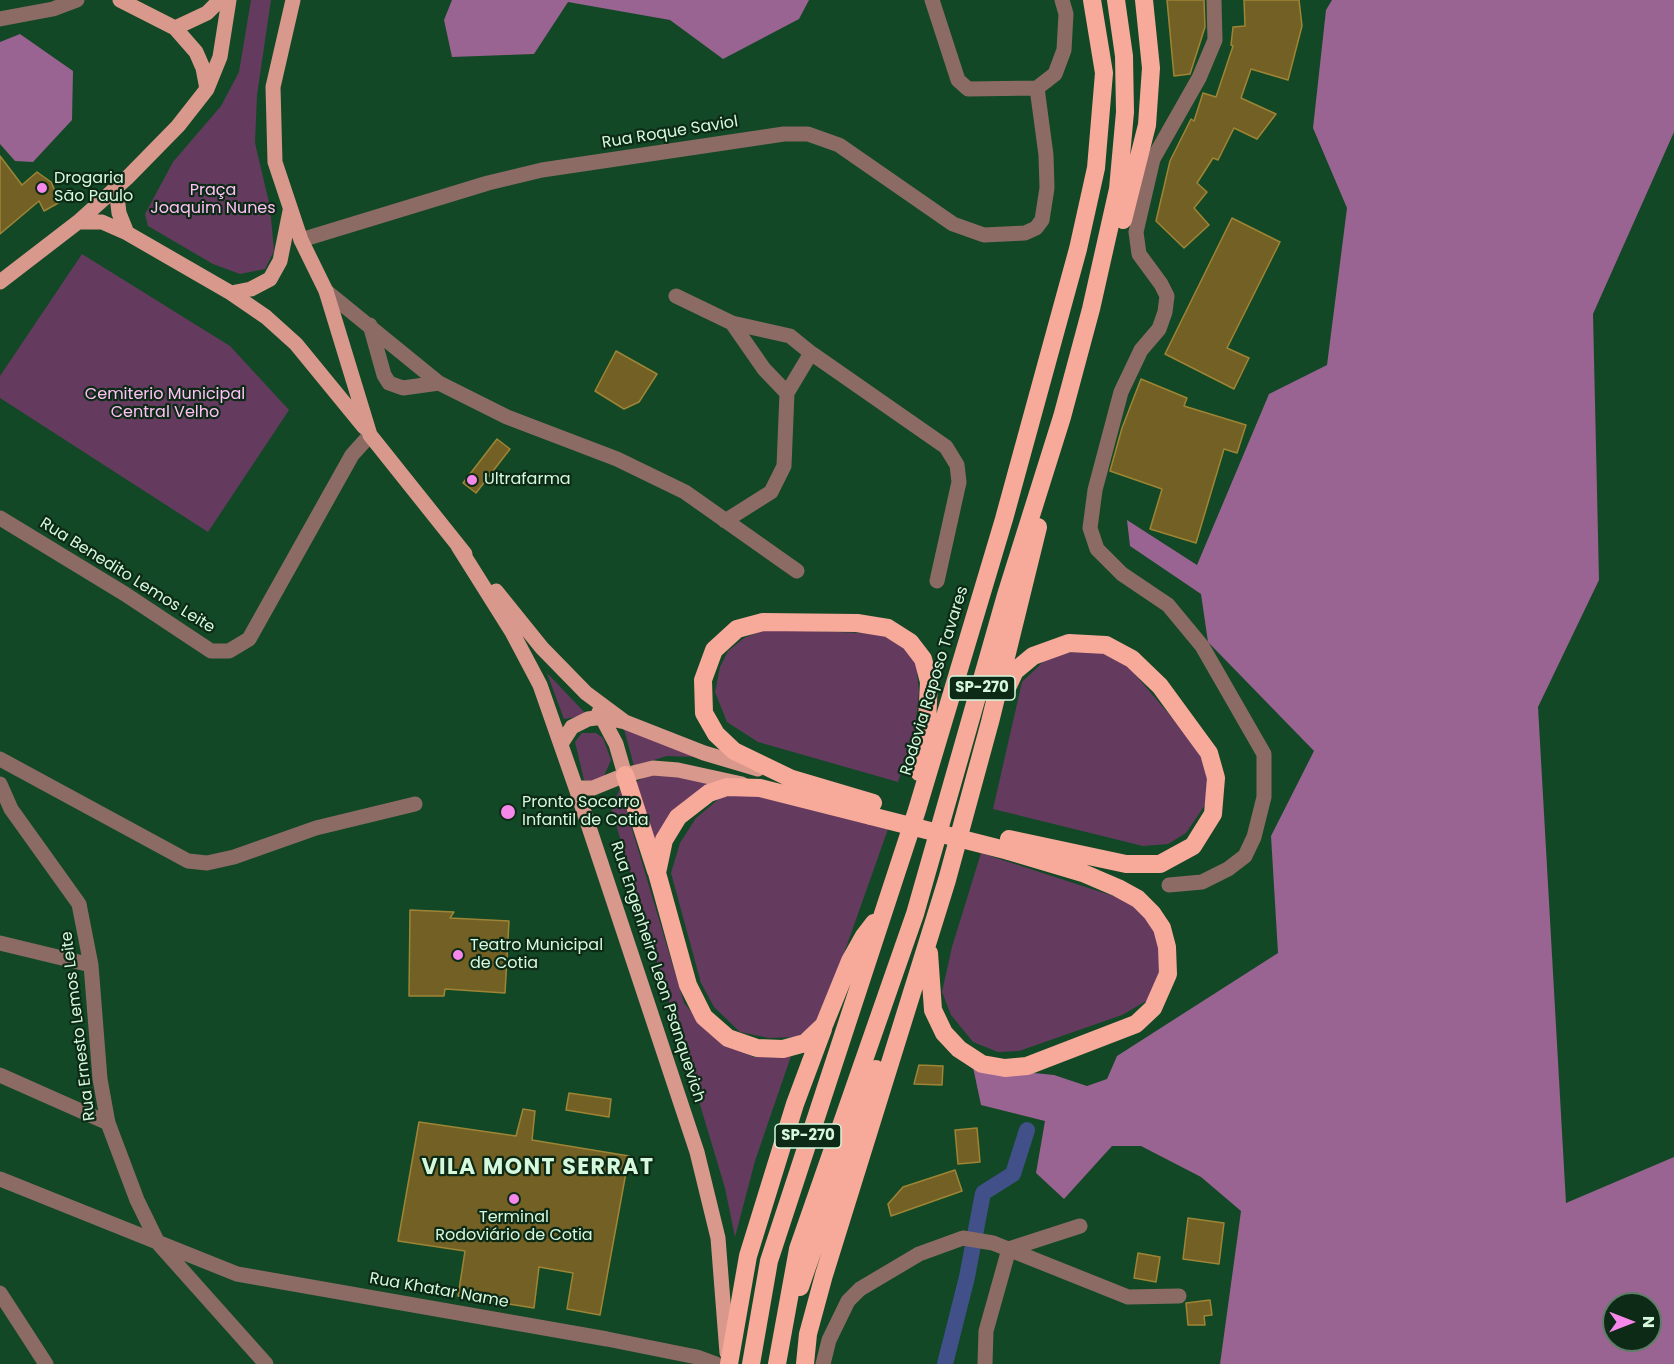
<!DOCTYPE html>
<meta charset="utf-8">
<style>
body{margin:0}
#map{position:relative;width:1674px;height:1364px;overflow:hidden;background:#124825;font-family:Poppins,sans-serif}
canvas{display:block}
.north{position:absolute;left:1602px;top:1292px;width:60px;height:60px;box-sizing:border-box;background:#0d2a16;border:2px solid #5d7d66;border-radius:50%;rotate:90deg;font-size:16px;font-weight:700;line-height:24px;text-align:center;color:#d6f9de}
.north::after{content:'';display:block;margin:auto;width:21px;height:27px;background:#f788eb;clip-path:polygon(50% 0,100% 100%,50% 72%,0 100%)}
</style>
<div id="map">
<canvas width="1674" height="1364"></canvas>
<div class="north">N</div>
</div>
<script>
const context = document.querySelector('canvas').getContext('2d');
context.lineJoin = 'round';
function fill(path, color) {
  context.fillStyle = color;
  context.fill(path, 'evenodd');
}
function poly(rows) {
  const path = new Path2D();
  for (const r of rows) {
    path.moveTo(r[0], r[1]);
    for (let i = 2; i < r.length; i += 2) path.lineTo(r[i], r[i + 1]);
  }
  return path;
}
function strokePath(path, color, width, dash) {
  context.strokeStyle = color;
  context.lineWidth = width;
  context.lineCap = dash ? 'butt' : 'round';
  context.setLineDash(dash || []);
  context.stroke(path);
}
function write(font, color, halo, rows, align = 'center') {
  context.font = font + ' Poppins,sans-serif';
  context.lineWidth = 4.5;
  context.setLineDash([]);
  context.textBaseline = 'middle';
  context.strokeStyle = halo;
  context.fillStyle = color;
  for (const [text, x, y, turn = 0] of rows) {
    context.save();
    context.translate(x, y);
    context.rotate((+turn || 0) * Math.PI / 180);
    context.textAlign = isNaN(turn) ? turn : align;
    if (halo) context.strokeText(text, 0, 0);
    context.fillText(text, 0, 0);
    context.restore();
  }
}
const green = poly([
 [251,0,271,0,257,95,255,143,270,207,274,251,265,269,240,274,213,264,148,226,145,214,173,162,221,106,239,72],
 [82,254,230,346,289,410,208,532,0,398,0,376],
 [767,629,884,634,902,645,916,663,919,692,915,729,898,782,758,742,727,722,715,692,720,667,728,651,744,638],
 [1093,649,1122,659,1197,747,1208,774,1207,802,1186,833,1168,844,1143,846,993,809,1022,682,1045,660,1065,653],
 [547,673,587,715,564,719],
 [624,729,786,781,696,757,667,756,634,766],
 [582,733,596,733,603,738,611,760,604,776,595,782,584,780,575,742],
 [648,775,670,775,723,784,702,790,684,801,664,824,655,846,636,782],
 [620,789,684,1003,708,1032,753,1057,791,1056,755,1161,735,1237,725,1188,611,808],
 [734,795,759,796,888,829,819,1024,796,1037,769,1038,740,1032,714,1007,701,983,671,873,680,843,696,818,720,798],
 [981,853,1138,904,1153,920,1163,964,1148,1000,1122,1015,1019,1051,998,1052,973,1042,951,1015,942,992,952,947]
]);
const forest = poly([
 [452,0,809,0,799,19,723,59,670,20,568,2,534,54,452,57,444,20],
 [1332,0,1674,0,1674,132,1593,314,1599,580,1538,707,1566,1203,1674,1157,1674,1364,1220,1364,1241,1211,1201,1177,1141,1146,1112,1146,1064,1199,1036,1173,1045,1121,981,1105,973,1067,1054,1075,1087,1086,1107,1079,1117,1056,1278,953,1271,836,1314,751,1208,642,1201,594,1130,546,1127,520,1197,565,1269,394,1327,365,1347,208,1313,128,1326,10],
 [1614,1304,1650,1304,1650,1340,1614,1340],
 [20,34,73,71,72,120,33,162,15,161,0,144,0,42]
]);
const canal = poly([
 [945,1364,967,1277,983,1193,1013,1174,1027,1130]
]);
const building = poly([
 [1167,0,1204,0,1205,27,1190,74,1174,76,1167,0],
 [1244,0,1299,0,1302,26,1288,80,1251,69,1241,98,1276,114,1257,139,1234,128,1218,160,1213,158,1197,183,1207,192,1194,208,1209,225,1184,248,1156,221,1170,161,1191,119,1194,121,1203,93,1216,97,1233,46,1231,45,1233,27,1245,26,1244,0],
 [0,156,22,185,37,172,51,182,60,202,44,211,39,201,0,234,0,156],
 [1232,218,1280,242,1227,348,1249,358,1234,389,1165,354,1232,218],
 [616,351,657,374,639,402,624,409,595,391,616,351],
 [1141,379,1187,398,1184,406,1246,425,1237,453,1224,449,1196,543,1150,529,1162,489,1110,471,1122,428,1141,379],
 [497,439,510,449,476,493,463,483,497,439],
 [410,910,454,912,450,918,509,921,505,993,445,989,444,996,409,996,410,910],
 [919,1065,943,1066,942,1085,914,1084,919,1065],
 [569,1093,611,1099,609,1117,566,1110,569,1093],
 [523,1109,535,1111,532,1140,629,1156,600,1315,567,1309,573,1273,539,1267,534,1308,458,1296,465,1251,398,1241,419,1122,516,1136,523,1109],
 [977,1128,980,1162,958,1164,955,1130,977,1128],
 [955,1170,962,1191,891,1216,888,1204,903,1187,955,1170],
 [1188,1218,1224,1223,1219,1264,1183,1259,1188,1218],
 [1138,1253,1160,1257,1156,1282,1134,1278,1138,1253],
 [1210,1300,1212,1315,1204,1316,1205,1325,1188,1325,1186,1303,1210,1300]
]);
const minor = poly([
 [932,0,958,80,968,89,1037,88],
 [0,19,53,9,77,0],
 [1037,88,1055,74,1064,50,1066,14,1062,0],
 [301,240,488,183,542,170,784,134,808,134,839,145,953,224,984,235,1025,233,1036,228,1042,220,1047,188,1046,155,1037,88],
 [326,291,439,383,507,417,617,459,685,492,797,571],
 [676,296,732,323,790,336,811,353,787,393,784,466,771,492,725,521],
 [732,323,764,369,787,393],
 [370,325,384,375,389,383,403,388,439,383],
 [811,353,946,447,957,465,959,482,937,581],
 [0,518,125,594,211,651,229,651,249,639,352,455,370,435],
 [0,759,188,861,207,863,234,857,316,828,415,804],
 [0,784,11,809,79,904,91,965,100,1079,108,1123,137,1200,158,1243,266,1364],
 [1169,885,1202,882,1228,869,1245,856,1254,837,1264,797,1264,754,1202,646,1168,605,1122,574,1097,549,1090,528,1095,490,1121,392,1141,350,1159,329,1165,312,1167,296,1161,284,1139,254,1136,232,1153,159,1199,78,1215,40,1214,0],
 [0,943,91,965],
 [0,1075,108,1123],
 [0,1179,237,1274,607,1339,697,1357,716,1364],
 [0,1293,46,1364],
 [823,1364,829,1340,848,1301,860,1289,919,1254,963,1238,993,1243,1128,1297,1179,1296],
 [985,1364,986,1331,1009,1249,1080,1226]
]);
const major = poly([
 [120,0,175,28,196,52,203,68,207,89],
 [293,0,273,87,275,162,301,240,326,291,370,435,465,554],
 [175,28,207,13,220,0],
 [116,187,119,213,127,233],
 [78,222,102,222,127,233,231,293,266,317,296,344,364,427],
 [0,282,78,222,127,178,178,126,207,89,220,57,229,0],
 [231,293,251,289,270,279,280,261,290,211],
 [458,546,512,632,540,685,576,788,697,1152,718,1238,727,1353],
 [496,591,542,648,586,693,625,722],
 [599,712,616,744,625,775],
 [561,744,572,727,588,719,603,717,625,722,704,753,758,769],
 [576,788,593,788,625,775,653,768,678,770,742,784]
]);
const highway = poly([
 [1123,220,1147,125,1151,68,1144,0],
 [1006,690,1015,671,1033,656,1069,643,1106,645,1132,659,1160,686,1209,753,1216,778,1213,814,1193,846,1160,864,1126,864,1009,839],
 [625,775,656,871],
 [873,803,792,779,734,751,716,734,704,713,703,680,714,650,737,629,763,622,857,623,888,628,910,642,923,659,929,682,927,723,919,772],
 [871,816,760,788,727,787,709,793,678,817,664,840,657,873,688,985,704,1017,728,1038,757,1048,783,1049,805,1043,824,1025,850,961,864,936,874,923],
 [929,953,933,1010,944,1033,959,1049,982,1064,1005,1068,1027,1066,1136,1024,1153,1008,1168,974,1167,947,1162,928,1152,913,1138,899,1118,888,1083,873,1009,851],
 [800,1287,876,1069],
 [729,1364,748,1256,795,1104,823,1029],
 [751,1364,769,1261,917,810,1004,519,1078,249,1096,168,1104,73,1092,0],
 [777,1364,798,1249,915,914,1006,595,1062,417,1091,309,1118,189,1125,112,1124,56,1116,0],
 [805,1364,808,1334,824,1275,947,880,990,722,1038,527]
]);
const highwayBridge = poly([
 [871,816,1009,851]
]);
const markers = [
 [42,188,6,"#f788eb"],
 [472,480,6,"#f788eb"],
 [508,812,8,"#f788eb"],
 [458,955,6,"#f788eb"],
 [514,1199,6,"#f788eb"]
];
const shields = [
 [982,688,66],
 [808,1136,66]
];
const shieldNames = [
 ["SP-270",982,688],
 ["SP-270",808,1136]
];
const streetNames = [
 ["Rua Roque Saviol",670,133,-9],
 ["Rua Benedito Lemos Leite",127,576,32],
 ["Rodovia Raposo Tavares",935,681,-73],
 ["Rua Engenheiro Leon Psanquevich",657,972,72],
 ["Rua Ernesto Lemos Leite",79,1026,-97],
 ["Rua Khatar Name",439,1291,10]
];
const poiNames = [
 ["Drogaria",54,179],
 ["São Paulo",54,197],
 ["Ultrafarma",484,480],
 ["Pronto Socorro",522,803],
 ["Infantil de Cotia",522,821],
 ["Teatro Municipal",470,946],
 ["de Cotia",470,964],
 ["Terminal",514,1218,"center"],
 ["Rodoviário de Cotia",514,1236,"center"]
];
const parkNames = [
 ["Praça",213,191],
 ["Joaquim Nunes",213,209],
 ["Cemiterio Municipal",165,395],
 ["Central Velho",165,413]
];
const districtNames = [
 ["VILA MONT SERRAT",538,1168]
];
fill(green, '#643b5f');
fill(forest, '#996392');
strokePath(canal, '#415089', 16);
fill(building, '#736024');
strokePath(building, '#9e8536', 1.5);
strokePath(minor, '#8c6b65', 15);
strokePath(major, '#d9988c', 15);
strokePath(highway, '#f7a99a', 18);
strokePath(highwayBridge, '#f7a99a', 18);
for (const [x, y, r, color] of markers) {
  const dot = new Path2D();
  dot.arc(x, y, r, 0, 2 * Math.PI);
  context.fillStyle = color;
  context.fill(dot);
  strokePath(dot, '#0d2a16', 2);
}
for (const [x, y, w] of shields) {
  const box = new Path2D();
  box.roundRect(x - w / 2, y - 12, w, 24, 4.5);
  context.fillStyle = '#0d2a16';
  context.fill(box);
  strokePath(box, '#d6f9de', 1.5);
}
write('bold 15px', '#d6f9de', null, shieldNames);
write('16px', '#d6f9de', '#0d2a16', streetNames);
write('16px', '#d6f9de', '#0d2a16', poiNames, 'left');
write('16px', '#ffc0f6', '#0d2a16', parkNames);
context.letterSpacing = '1.5px';
write('bold 22px', '#d6f9de', '#0d2a16', districtNames);
context.letterSpacing = '0px';
</script>
